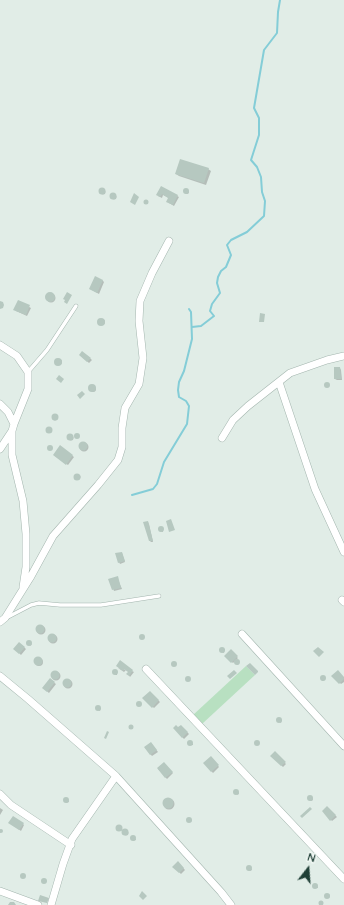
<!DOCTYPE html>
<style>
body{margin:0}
#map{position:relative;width:344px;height:905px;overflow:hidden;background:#e1ede7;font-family:Quicksand,sans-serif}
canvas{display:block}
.north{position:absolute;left:288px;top:849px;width:40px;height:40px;-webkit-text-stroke:3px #f2f9f5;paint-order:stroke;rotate:17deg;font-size:11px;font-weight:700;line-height:16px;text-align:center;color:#1f3f36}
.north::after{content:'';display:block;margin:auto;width:14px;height:18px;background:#1f3f36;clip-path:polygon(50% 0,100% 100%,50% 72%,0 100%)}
</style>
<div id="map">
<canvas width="344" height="905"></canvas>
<div class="north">N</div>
</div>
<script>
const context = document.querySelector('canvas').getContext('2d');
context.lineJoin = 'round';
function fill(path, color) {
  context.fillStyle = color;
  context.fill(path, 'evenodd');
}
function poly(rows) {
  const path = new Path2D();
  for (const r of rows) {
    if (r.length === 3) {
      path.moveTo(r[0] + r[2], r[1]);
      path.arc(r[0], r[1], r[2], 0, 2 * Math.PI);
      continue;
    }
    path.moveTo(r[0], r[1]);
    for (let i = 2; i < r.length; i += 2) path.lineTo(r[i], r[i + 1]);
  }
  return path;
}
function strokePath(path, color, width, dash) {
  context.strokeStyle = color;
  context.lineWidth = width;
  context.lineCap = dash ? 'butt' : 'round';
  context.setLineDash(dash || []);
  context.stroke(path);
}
const green = poly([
 [246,666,255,675,202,724,193,715]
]);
const shadow = poly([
 [208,169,211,171,206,185,179,176,176,174],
 [161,187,179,197,174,206,169,203,169,198,163,195,162,198,158,196],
 [103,192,2.5],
 [187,192,2],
 [114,197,2.5],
 [102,280,104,282,99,294,90,289],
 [51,298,4.5],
 [18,301,31,308,27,316,16,311],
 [102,322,3],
 [82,352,92,360,89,363,80,355],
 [59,362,3],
 [340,368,341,370,342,380,337,380,335,379],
 [326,384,329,385,329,387,325,386],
 [93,389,3],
 [55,418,2.5],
 [49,430,2.5],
 [77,436,2],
 [71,438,2.5],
 [84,447,4.5],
 [50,446,52,449,51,450,48,448],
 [60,447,74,457,68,465,55,456],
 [78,477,2.5],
 [148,522,149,524,153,542,151,542,150,541],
 [160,528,163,529,163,532,159,531],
 [122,553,125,562,120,564,119,562],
 [117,577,122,589,114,591,110,579],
 [41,630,4.5],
 [53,639,4.5],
 [140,636,143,636,144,639,141,639],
 [30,642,32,644,30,646,28,643],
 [19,643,26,649,21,655,15,649],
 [221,649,225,649,224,653,220,651],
 [231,651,238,658,233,663,225,656],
 [39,662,4],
 [238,661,239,664,237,665,236,662],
 [175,662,176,665,173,666,173,663],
 [118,668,132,671,134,672,130,677,128,674,129,672,126,670,124,672],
 [114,671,117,671,117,675,115,675],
 [56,676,4.5],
 [333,676,344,678,344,682,341,684],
 [321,677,324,677,325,680,322,681],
 [187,678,190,678,190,681,188,681],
 [68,684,4.5],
 [50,680,56,684,49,693,43,688],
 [150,692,160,702,154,708,144,698],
 [138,702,141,703,141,706,138,706],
 [98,707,101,708,100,711,96,709],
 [279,718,282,720,281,723,278,721],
 [181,726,189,734,184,739,174,728,178,729],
 [190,741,193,744,193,745,191,745,188,743],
 [258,741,259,745,256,745,255,742],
 [151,743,158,752,152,756,145,748],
 [275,753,286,764,283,767,272,756],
 [211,757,219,767,213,773,204,763],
 [164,764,173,773,167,779,158,769],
 [237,790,239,793,238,795,235,792],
 [311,799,2],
 [169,804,5.5],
 [65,799,68,799,69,802,66,803],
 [327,807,337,817,332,821,323,811],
 [0,808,3,810,0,815],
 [189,818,192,820,191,822,188,820],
 [11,824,23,824,24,825,21,831],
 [119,828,2.5],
 [126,833,2.5],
 [134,836,136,840,133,841,132,837],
 [178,862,185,870,181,874,174,867],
 [250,866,252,870,250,871,248,870,247,867],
 [21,875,24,875,25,878,22,878],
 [44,879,47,881,45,883,43,881],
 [317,884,318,888,315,888,314,885],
 [328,896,2]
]);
const stream = poly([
 [192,327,201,326,214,316,210,311,212,304,220,293,217,283,218,277,221,271,226,267,231,255,227,245,231,240,247,232,264,216,265,201,262,192,261,177,257,167,251,160,259,135,259,118,254,108,264,50,277,33,278,12,280,0],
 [132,495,153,489,157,484,164,462,187,424,189,406,186,401,179,397,178,390,179,382,184,371,192,339,191,312,189,309]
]);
const building = poly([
 [180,159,209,168,204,183,175,174],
 [161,186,178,195,173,205,166,202,168,198,162,194,160,197,156,195],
 [102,191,3.5],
 [186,191,3],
 [113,196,3.5],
 [134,193,139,197,135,205,130,202],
 [146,202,2.5],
 [95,276,103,280,97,293,89,289],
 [67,292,72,295,67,304,64,302,65,300,63,299],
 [50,297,5],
 [18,300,30,305,26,315,13,310],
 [0,301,3,302,4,305,3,308,0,309],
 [260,313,265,314,264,322,259,322],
 [101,322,4],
 [82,351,91,358,87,362,79,355],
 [58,362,4],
 [334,367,340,367,341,379,334,379],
 [59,375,64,379,61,383,56,379],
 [327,385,3],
 [92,388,4],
 [82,391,85,394,80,399,77,395],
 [55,417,3.5],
 [49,430,3.5],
 [77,436,3],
 [70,437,3.5],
 [83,446,4.5],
 [60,445,73,455,66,465,53,455],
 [50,448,3],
 [77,477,3.5],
 [171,519,175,530,169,532,166,521],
 [148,521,153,541,149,541,143,522],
 [161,529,3],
 [122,552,125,561,118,563,115,553],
 [118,576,121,588,112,590,108,579],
 [40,629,4.5],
 [52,638,4.5],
 [142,637,3],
 [29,643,3],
 [19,642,25,647,19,654,13,649],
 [222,650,3],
 [318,647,324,652,319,657,313,651],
 [231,649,238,656,231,663,224,656],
 [38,661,4.5],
 [237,662,3],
 [120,660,133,670,129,676,126,674,128,672,124,669,123,671,116,666],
 [174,664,3],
 [250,663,258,671,258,672,255,675,246,666],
 [115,672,3],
 [234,670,237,673,230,679,227,676],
 [338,670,344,677,344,679,339,684,331,676],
 [55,675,4.5],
 [323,678,3],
 [188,679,3],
 [50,678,55,682,47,692,42,688],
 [67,683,4.5],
 [150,691,159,700,152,708,142,698],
 [139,704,3],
 [98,708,3],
 [279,720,3],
 [131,727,2.5],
 [176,725,178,727,181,725,188,732,182,738,173,728],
 [107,731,109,732,106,739,104,738],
 [190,743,3],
 [257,743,3],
 [151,742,157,750,150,755,144,747],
 [275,751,286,762,281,766,270,756],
 [211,756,219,765,211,772,203,763],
 [164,762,173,772,165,778,157,768],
 [236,792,3],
 [310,798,3],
 [66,800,3],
 [168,803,5.5],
 [327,806,336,815,330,821,322,811],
 [310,807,312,809,302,818,300,816],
 [13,816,24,823,19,830,8,823],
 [189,820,3],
 [119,828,3.5],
 [125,832,3.5],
 [1,831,2],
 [133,838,3],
 [178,861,184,868,179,873,172,867],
 [249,868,3],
 [23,876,3],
 [44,881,3],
 [315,886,3],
 [142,891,147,896,143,900,139,896],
 [327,896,3],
 [40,895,49,898,47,903,38,901],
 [321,903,2.5],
 [10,902,14,902,16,905,8,905]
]);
const lane = poly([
 [28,372,47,350,76,306],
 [8,617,31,605,39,603,60,605,101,605,159,596]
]);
const street = poly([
 [0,345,17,356,28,372,28,389,14,424],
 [279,382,315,489,344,552],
 [0,404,8,412,14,424,12,431,0,449],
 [12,431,12,455,23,501,26,534,26,567,23,587],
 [222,438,233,420,248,406,290,373,327,360,344,356],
 [342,600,344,602],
 [0,622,5,618,30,578,53,536,98,485,118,460,122,447,122,428,125,408,139,384,143,358,139,321,140,301,152,273,169,241],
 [242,634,344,746],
 [146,669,344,879],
 [0,676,28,699,116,776,221,892,231,905],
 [0,794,11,805,71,845],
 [0,891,38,905],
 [51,905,63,864,72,839,116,776]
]);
fill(green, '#b8e0c1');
fill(shadow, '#0003');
strokePath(stream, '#84cdd7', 2);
fill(building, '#b6c8c0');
strokePath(lane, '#a3b5ae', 4.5);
strokePath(street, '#a3b5ae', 8);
strokePath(lane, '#fff', 3.5);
strokePath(street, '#fff', 7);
</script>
